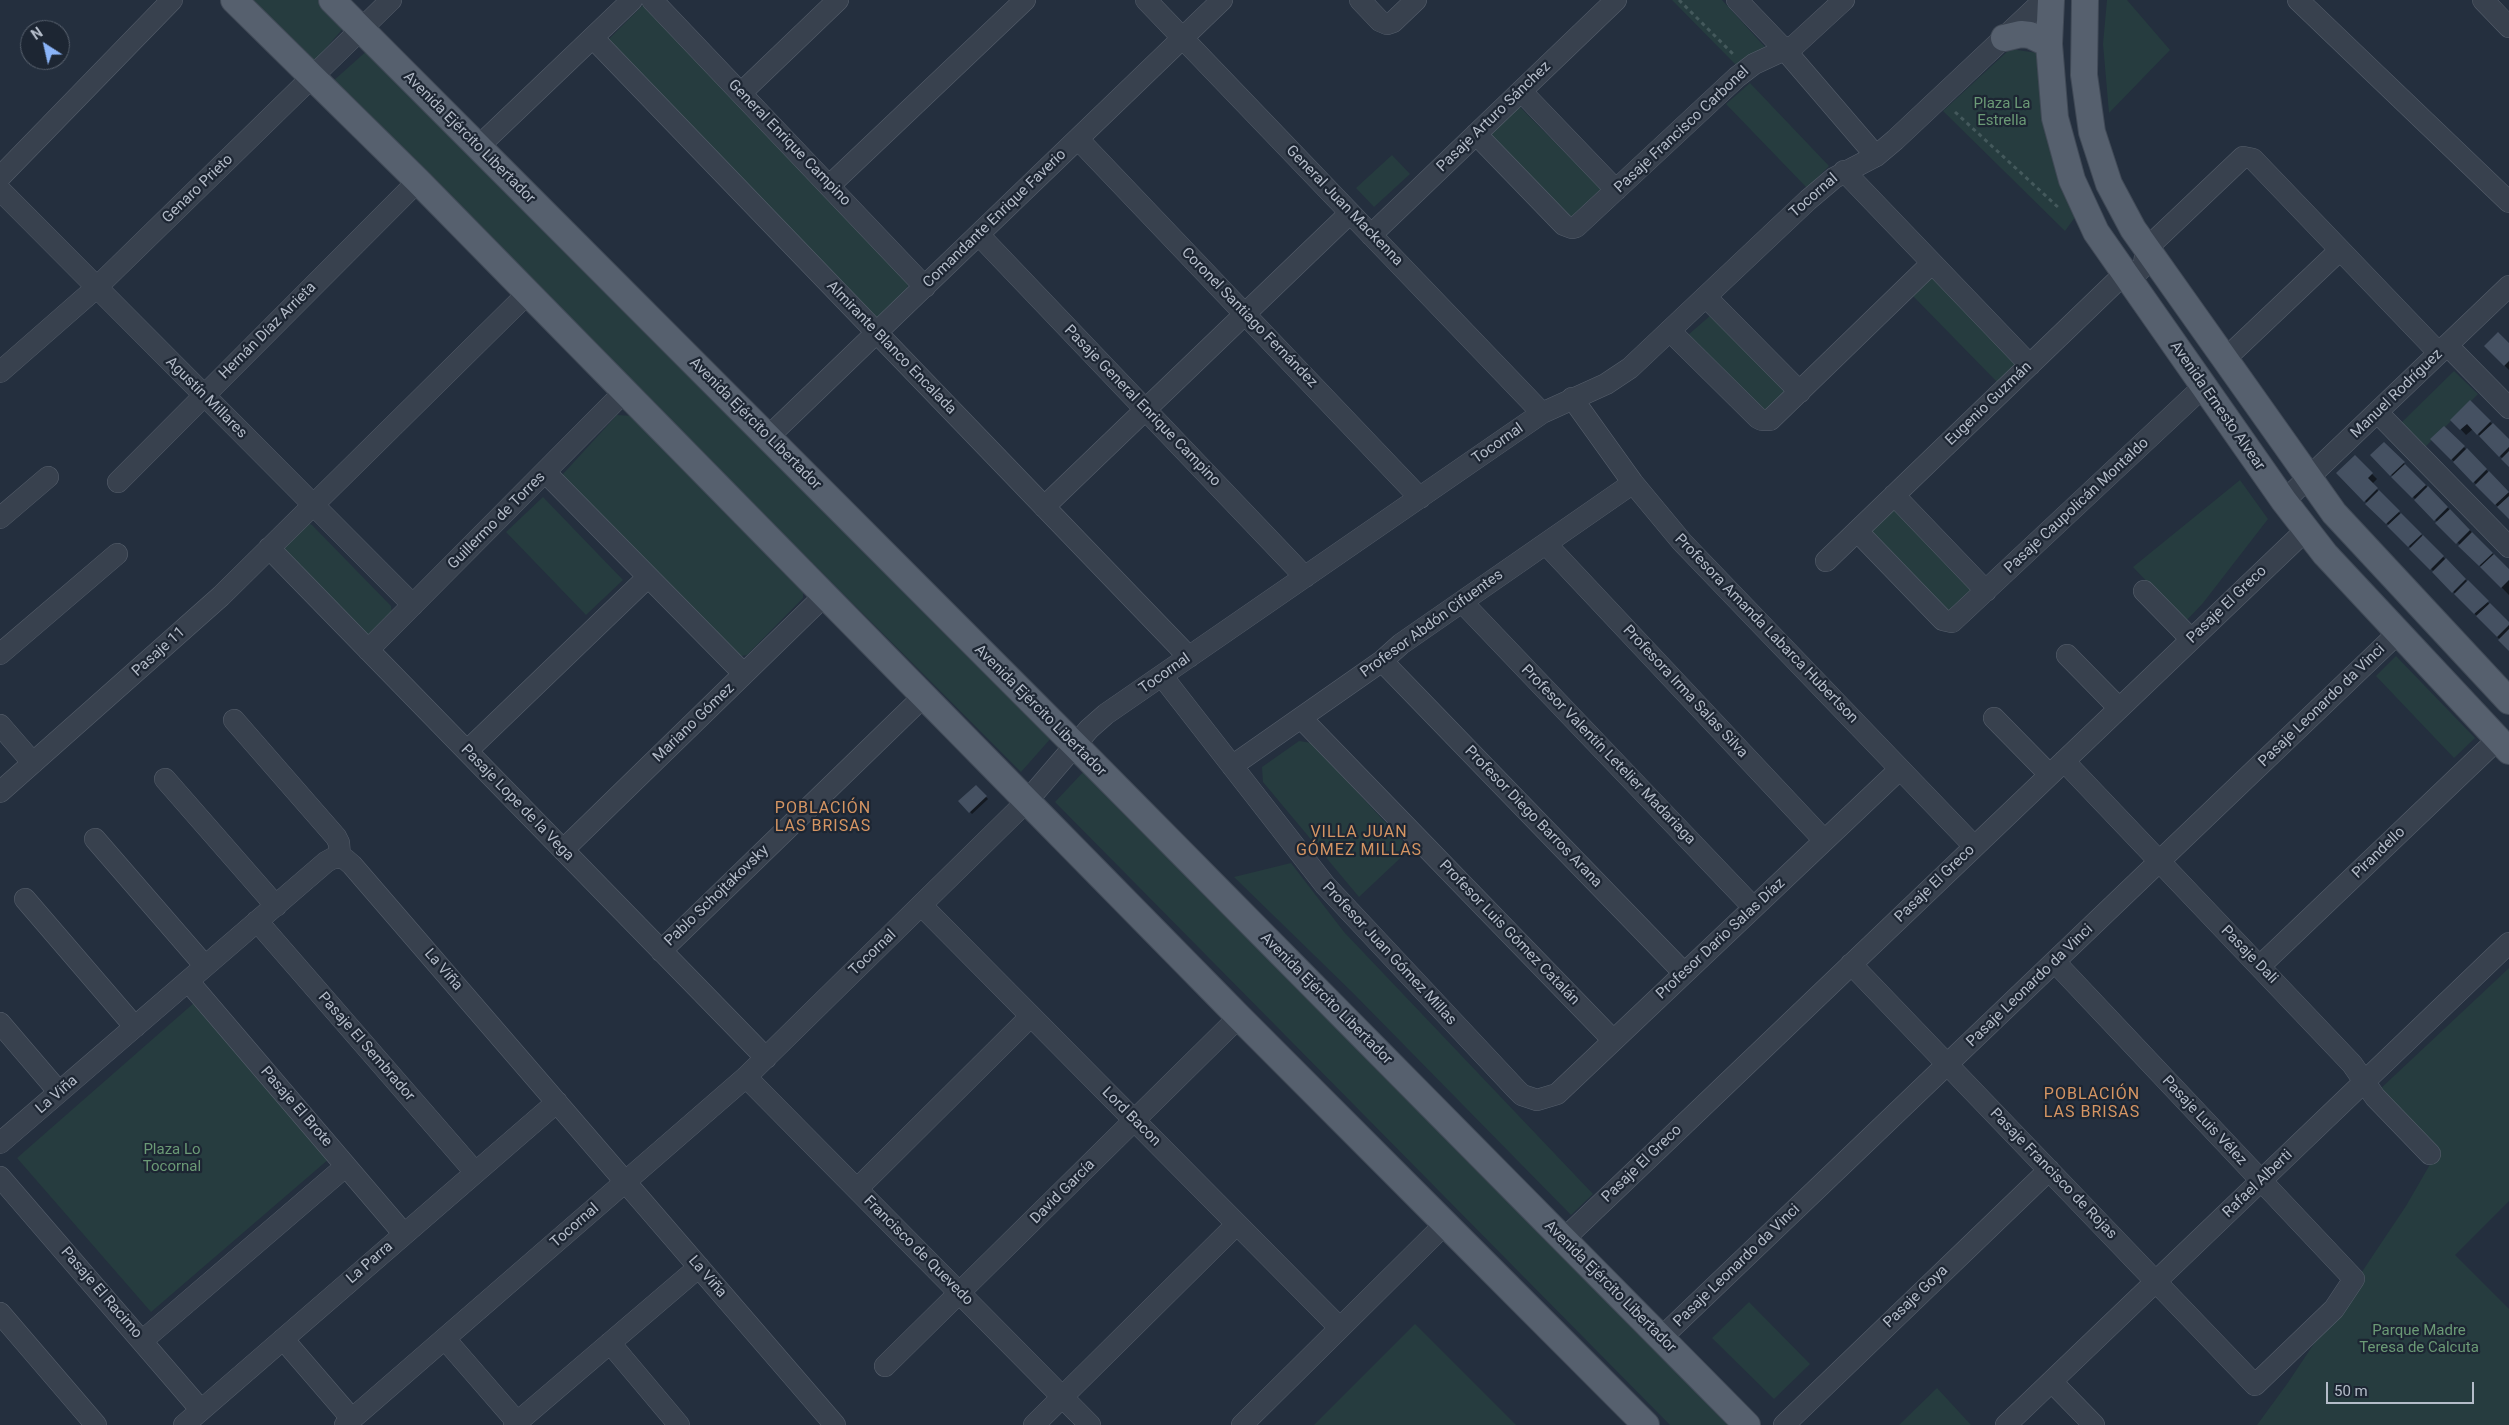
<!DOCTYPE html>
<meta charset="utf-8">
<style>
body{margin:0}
#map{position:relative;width:2509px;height:1425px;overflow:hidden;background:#242f3e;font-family:Roboto,sans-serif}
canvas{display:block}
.north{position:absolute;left:20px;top:20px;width:50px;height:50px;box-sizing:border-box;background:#1d2633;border:1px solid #59626f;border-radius:50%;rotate:325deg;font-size:14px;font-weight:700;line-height:20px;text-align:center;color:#b4bcc9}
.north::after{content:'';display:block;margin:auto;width:18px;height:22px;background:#8ab4f8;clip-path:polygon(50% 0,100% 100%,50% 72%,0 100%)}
.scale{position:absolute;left:2326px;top:1382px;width:148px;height:22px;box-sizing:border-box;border:2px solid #b4bcc9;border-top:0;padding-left:6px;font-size:15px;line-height:18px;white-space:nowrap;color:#b4bcc9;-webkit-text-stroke:4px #1d2633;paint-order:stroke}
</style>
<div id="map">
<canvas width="2509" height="1425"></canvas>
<div class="north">N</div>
<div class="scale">50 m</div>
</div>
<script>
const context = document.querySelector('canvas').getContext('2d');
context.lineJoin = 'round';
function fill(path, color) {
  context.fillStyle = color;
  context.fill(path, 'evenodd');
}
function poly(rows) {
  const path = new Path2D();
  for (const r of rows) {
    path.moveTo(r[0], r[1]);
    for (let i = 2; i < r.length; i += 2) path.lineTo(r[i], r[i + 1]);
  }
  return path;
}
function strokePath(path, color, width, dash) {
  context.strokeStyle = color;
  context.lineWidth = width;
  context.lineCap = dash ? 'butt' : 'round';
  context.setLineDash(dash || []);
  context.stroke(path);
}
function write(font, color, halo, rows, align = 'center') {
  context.font = font + ' Roboto,sans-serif';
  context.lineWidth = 4.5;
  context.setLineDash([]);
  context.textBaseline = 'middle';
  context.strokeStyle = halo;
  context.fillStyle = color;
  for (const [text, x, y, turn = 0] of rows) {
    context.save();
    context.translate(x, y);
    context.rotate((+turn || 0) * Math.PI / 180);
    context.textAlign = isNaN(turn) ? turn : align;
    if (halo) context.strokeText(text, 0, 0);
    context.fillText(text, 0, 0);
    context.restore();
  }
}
const green = poly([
 [249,0,321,0,346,25,313,63],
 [1672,0,1722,0,1765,47,1736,65],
 [2107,0,2127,0,2170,50,2109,113,2103,44],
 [644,4,909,279,907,290,875,321,606,42],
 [370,48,1052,737,1021,772,332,82],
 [2010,49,2038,53,2078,213,2065,231,1943,111],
 [1750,83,1829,166,1807,188,1726,104],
 [1519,106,1602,190,1569,221,1487,133],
 [1392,155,1410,174,1374,207,1356,188],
 [1934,276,2019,363,1998,383,1913,296],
 [1711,315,1786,390,1764,411,1688,335],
 [2454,371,2478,394,2425,447,2401,423],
 [617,415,634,416,803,591,803,598,747,655,736,657,564,484,563,474],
 [2240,480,2268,519,2203,603,2185,622,2133,567],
 [543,497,623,580,586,615,506,532],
 [1896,505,1972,586,1972,595,1950,613,1870,529],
 [306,522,312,525,391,606,392,614,367,636,282,547],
 [2396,656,2475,738,2454,758,2376,676],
 [1299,741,1312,743,1410,849,1359,897,1263,782,1262,767],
 [1086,769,1731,1425,1670,1425,1055,802],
 [1291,863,1344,932,1593,1194,1571,1215,1353,993,1234,877],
 [2509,968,2509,1201,2455,1255,2509,1309,2509,1425,2257,1425,2287,1384,2406,1206,2436,1154,2378,1091],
 [195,1002,330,1158,151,1312,17,1158],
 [1749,1302,1810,1364,1774,1399,1712,1338],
 [1415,1324,1516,1425,1314,1425],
 [1937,1388,1971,1425,1899,1425]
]);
const shadow = poly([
 [2509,345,2509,370,2485,346],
 [2470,402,2509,441,2509,465,2473,429,2466,435,2452,420],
 [2444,427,2509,493,2509,518,2432,439],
 [2384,443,2509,570,2509,595,2372,455],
 [2355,457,2377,479,2372,484,2382,495,2509,624,2509,649,2338,473],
 [976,786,988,799,972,814,960,801]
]);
const building = poly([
 [2498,332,2509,343,2509,361,2504,366,2484,346],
 [2470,400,2491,421,2477,435,2467,424,2460,430,2450,420],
 [2493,423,2509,439,2509,447,2499,457,2479,436],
 [2444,426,2465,446,2451,460,2430,439],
 [2384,442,2405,462,2390,476,2370,455],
 [2467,448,2487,469,2473,483,2453,462],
 [2509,451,2509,467,2501,459],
 [2355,455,2373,473,2368,478,2378,488,2364,502,2336,473],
 [2405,464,2426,485,2412,498,2391,477],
 [2489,471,2509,492,2495,505,2475,485],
 [2428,486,2448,507,2434,521,2414,500],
 [2379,490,2400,511,2386,524,2365,504],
 [2509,496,2509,519,2497,507],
 [2450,509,2470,530,2456,544,2435,523],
 [2401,513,2422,534,2408,547,2387,526],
 [2472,532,2493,553,2479,566,2458,546],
 [2423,535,2444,556,2430,570,2409,549],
 [2494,554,2509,569,2509,580,2501,588,2480,567],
 [2446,558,2466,579,2452,593,2432,572],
 [2468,580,2489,601,2474,614,2454,594],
 [2490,603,2509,622,2509,625,2497,637,2476,616],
 [2509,629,2509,651,2498,640],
 [976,785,987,796,969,813,958,801]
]);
const path = poly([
 [1679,0,1733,54],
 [1955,112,2060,209]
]);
const minor = poly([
 [652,0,925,287],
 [1146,0,1542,413],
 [1360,0,1380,21,1387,24,1393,22,1416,0],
 [1737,0,1785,50,1876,156],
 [2298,0,2509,202],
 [2483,0,2509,27],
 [593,38,1189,657],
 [1521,91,1616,190],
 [741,93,838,0],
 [1476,134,1564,225,1572,228,1576,227,1737,77,1754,64,1795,45,1844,0],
 [1078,139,1420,498],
 [478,147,632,0],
 [1844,171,2030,365],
 [0,177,172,0],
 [829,186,1025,0],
 [0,190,413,605],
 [979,235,1305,577],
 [1371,235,1616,0],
 [1706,297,1800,392],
 [1670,331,1758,418,1762,420,1770,420,1932,263],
 [2447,345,2509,408],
 [2224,360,2340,250],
 [0,372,96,288,391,0],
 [1572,398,1633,483,1682,542,1974,846],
 [2377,412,2509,547],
 [768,437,1222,0],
 [545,472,744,674],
 [118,482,418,181],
 [1894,495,1986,591],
 [2284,501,2509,286],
 [1044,507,1350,213],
 [0,518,48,477],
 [1857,531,1943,620,1952,622,2203,387],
 [1546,544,1824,840],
 [269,548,766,1058],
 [1826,561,2124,274,2140,270,2144,264,2146,249,2243,157,2253,159,2439,353],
 [2144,591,2191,639],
 [1462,602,1753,907],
 [368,650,625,391],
 [0,654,117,554],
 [2067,655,2119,708],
 [1382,661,1684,973],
 [1162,676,1325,885,1516,1089,1522,1095,1537,1100,1557,1094,1900,769],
 [1301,718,1613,1040],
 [1994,718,2049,774],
 [234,720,336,837,339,843,340,857],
 [0,725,33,763],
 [467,751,648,577],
 [2064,761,2352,1064,2375,1097,2430,1154],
 [1232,766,1382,661,1401,644,1633,483],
 [165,779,276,906],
 [0,792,221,596,528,293],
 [95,839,205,966],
 [563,850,825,595],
 [25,899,135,1027],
 [922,906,1340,1328],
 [257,921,475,1172],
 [661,951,924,696],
 [1851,964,2255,1385,2334,1309,2354,1279,2055,962],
 [2260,966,2498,739],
 [188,981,404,1234],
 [0,1023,59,1092],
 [746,1077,1090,1425],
 [0,1143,326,862,335,857,345,859,352,865,835,1425],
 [0,1177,201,1410],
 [857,1189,1031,1016],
 [1564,1239,2306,530],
 [0,1313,96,1425],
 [1661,1338,2398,633],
 [283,1339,352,1419],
 [445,1339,517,1422],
 [142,1341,346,1166],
 [610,1343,679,1425],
 [885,1366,1239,1017],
 [2052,1382,2094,1425],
 [184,1425,557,1102],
 [345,1425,746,1077,1028,800,1089,729,1106,714,1542,413,1606,384,1630,368,1808,200,1834,178,1876,156,1895,140,2044,0],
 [514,1425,699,1267],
 [1034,1425,1237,1224],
 [1242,1425,1445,1224],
 [1784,1425,2049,1170],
 [2006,1425,2509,943]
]);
const major = poly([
 [234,0,418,181,1239,1017,1646,1425],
 [332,0,1075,745,1747,1425],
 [2051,0,2049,44,2055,118,2072,180,2096,232,2284,501,2325,554,2509,751],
 [2085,0,2084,75,2092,132,2109,184,2133,229,2334,513,2509,701],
 [2004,38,2021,34,2030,35,2049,44]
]);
const parkNames = [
 ["Plaza La",2002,104],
 ["Estrella",2002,121],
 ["Plaza Lo",172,1150],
 ["Tocornal",172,1167],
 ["Parque Madre",2419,1331],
 ["Teresa de Calcuta",2419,1348]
];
const streetNames = [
 ["Pasaje Arturo Sánchez",1494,117,-44],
 ["Pasaje Francisco Carbonel",1682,130,-43],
 ["Avenida Ejército Libertador",469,138,45],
 ["General Enrique Campino",789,143,46],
 ["Genaro Prieto",198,189,-44],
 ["Tocornal",1814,196,-41],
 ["General Juan Mackenna",1344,206,46],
 ["Comandante Enrique Faverio",995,219,-44],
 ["Coronel Santiago Fernández",1249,318,46],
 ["Hernán Díaz Arrieta",268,331,-45],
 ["Almirante Blanco Encalada",891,348,46],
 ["Manuel Rodríguez",2397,394,-44],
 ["Agustín Millares",206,398,45],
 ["Eugenio Guzmán",1989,404,-44],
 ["Pasaje General Enrique Campino",1142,406,46],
 ["Avenida Ernesto Alvear",2217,406,55],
 ["Avenida Ejército Libertador",755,424,45],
 ["Tocornal",1498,444,-35],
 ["Pasaje Caupolicán Montaldo",2077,506,-43],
 ["Guillermo de Torres",497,521,-45],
 ["Pasaje El Greco",2227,605,-44],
 ["Profesor Abdón Cifuentes",1432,624,-36],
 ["Profesora Amanda Labarca Hubertson",1766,629,46],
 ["Pasaje 11",159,652,-42],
 ["Tocornal",1165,674,-35],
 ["Profesora Irma Salas Silva",1685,692,47],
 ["Pasaje Leonardo da Vinci",2322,706,-44],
 ["Avenida Ejército Libertador",1040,711,45],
 ["Mariano Gómez",694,723,-44],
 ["Profesor Valentín Letelier Madariaga",1608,755,46],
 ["Pasaje Lope de la Vega",517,803,46],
 ["Profesor Diego Barros Arana",1533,817,46],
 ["Pirandello",2379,853,-44],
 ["Pasaje El Greco",1935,884,-44],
 ["Pablo Schojtakovsky",717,896,-44],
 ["Profesor Luis Gómez Catalán",1509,933,46],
 ["Profesor Dario Salas Díaz",1721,939,-43],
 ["Tocornal",873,953,-44],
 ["Profesor Juan Gómez Millas",1389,954,47],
 ["Pasaje Dali",2249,955,46],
 ["La Viña",443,970,49],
 ["Pasaje Leonardo da Vinci",2030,986,-44],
 ["Avenida Ejército Libertador",1326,999,45],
 ["Pasaje El Sembrador",366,1047,49],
 ["La Viña",57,1095,-41],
 ["Pasaje El Brote",296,1107,49],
 ["Lord Bacon",1131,1117,45],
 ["Pasaje Luis Vélez",2204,1121,47],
 ["Pasaje El Greco",1642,1164,-44],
 ["Pasaje Francisco de Rojas",2053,1174,46],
 ["Rafael Alberti",2258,1184,-44],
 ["David García",1063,1192,-45],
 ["Tocornal",575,1226,-41],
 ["Francisco de Quevedo",918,1251,45],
 ["La Parra",370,1263,-41],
 ["Pasaje Leonardo da Vinci",1737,1266,-44],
 ["La Viña",707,1277,49],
 ["Avenida Ejército Libertador",1610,1287,45],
 ["Pasaje El Racimo",101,1293,49],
 ["Pasaje Goya",1916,1297,-44]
];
const neighbourhoodNames = [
 ["POBLACIÓN",823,809],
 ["LAS BRISAS",823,827],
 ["VILLA JUAN",1359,833],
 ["GÓMEZ MILLAS",1359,851],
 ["POBLACIÓN",2092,1095],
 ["LAS BRISAS",2092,1113]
];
fill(green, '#263c3f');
fill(shadow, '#0007');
fill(building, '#455162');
strokePath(minor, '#565f6c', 22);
strokePath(major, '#414a57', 28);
strokePath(path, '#44595c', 3, [4, 4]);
strokePath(minor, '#38414e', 21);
strokePath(major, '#56606e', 26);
write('15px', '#6b9a76', '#1d2633', parkNames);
write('15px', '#b4bcc9', '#1d2633', streetNames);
context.letterSpacing = '1px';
write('16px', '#d59563', '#1d2633', neighbourhoodNames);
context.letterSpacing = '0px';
</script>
